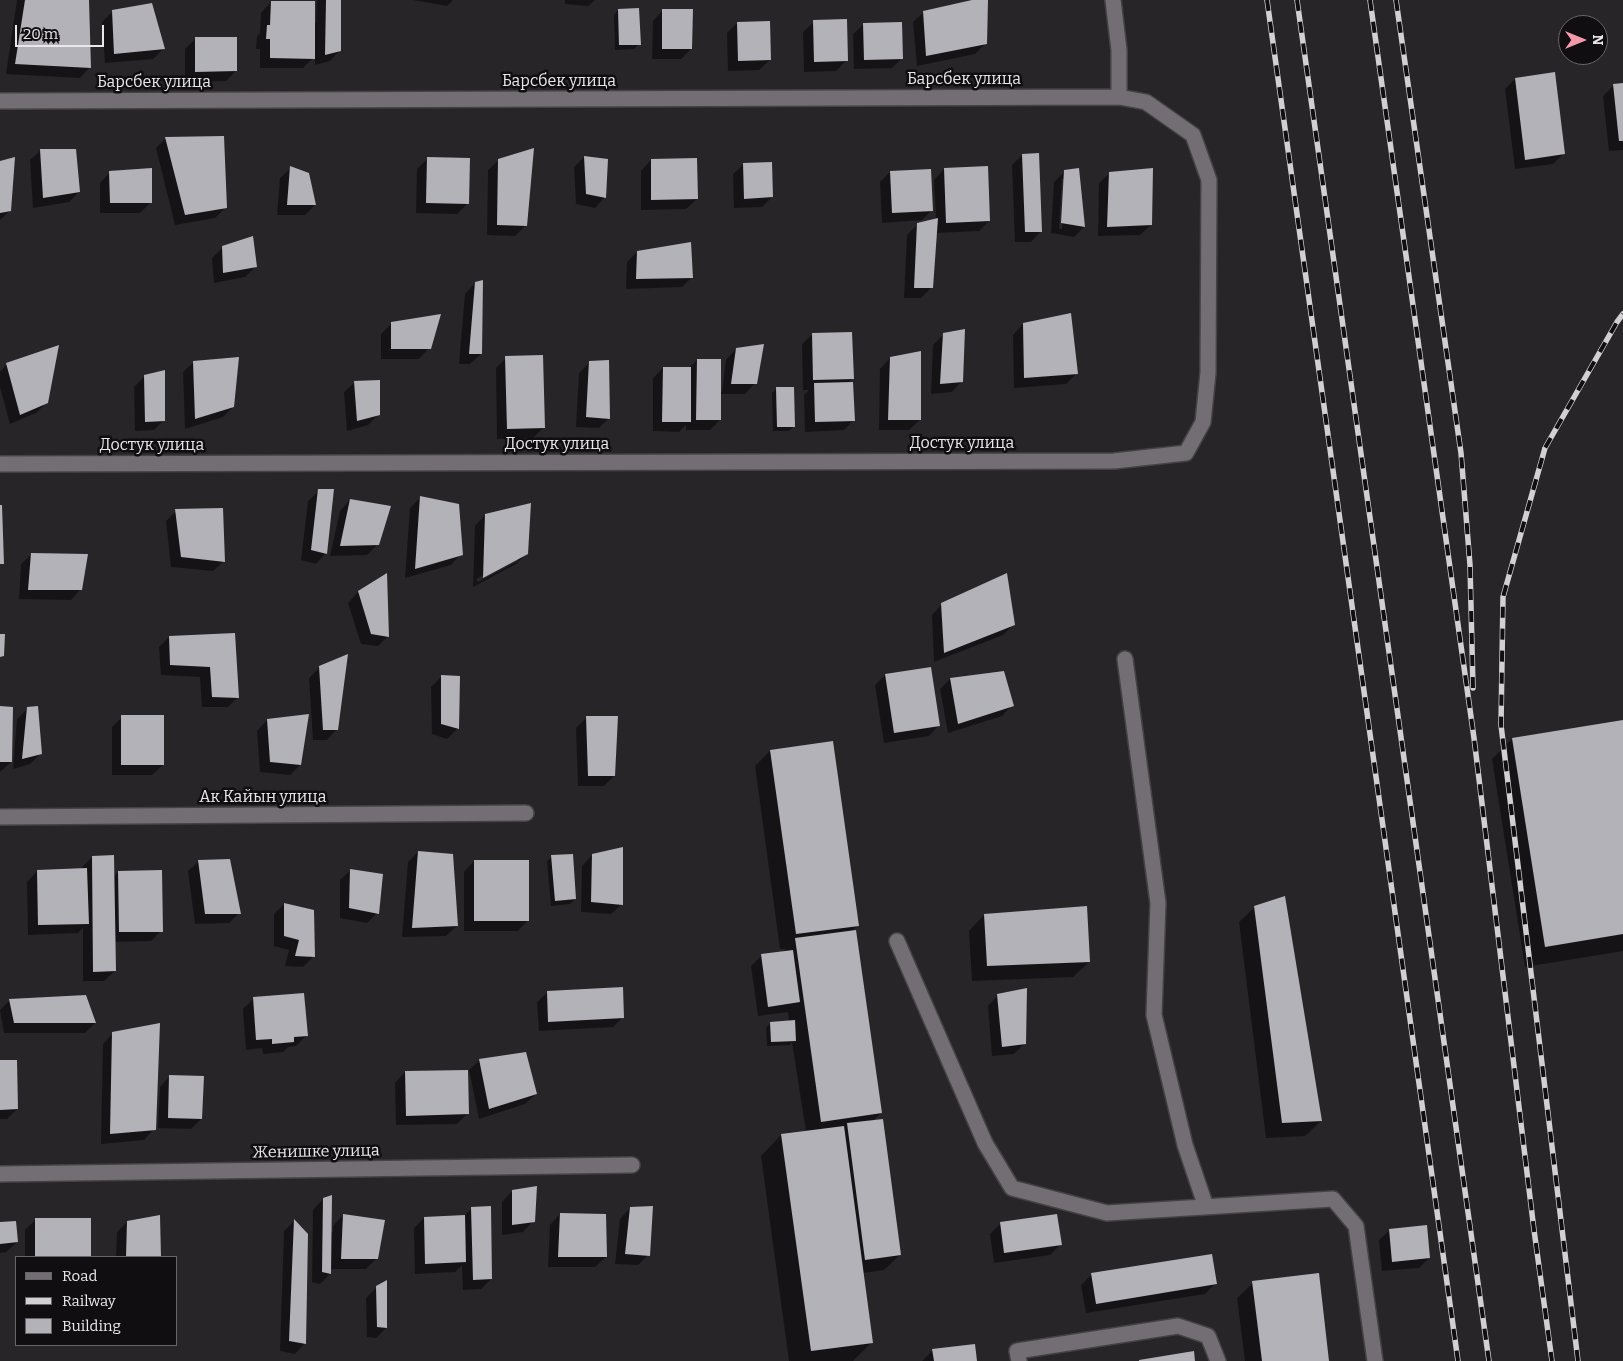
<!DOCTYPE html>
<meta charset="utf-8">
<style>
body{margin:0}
#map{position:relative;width:1623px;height:1361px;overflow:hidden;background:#282529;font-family:Bitter,serif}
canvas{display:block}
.legend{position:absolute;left:15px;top:1256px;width:162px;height:90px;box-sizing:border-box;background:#100e10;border:1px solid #676567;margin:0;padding:6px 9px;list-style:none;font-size:15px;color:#e9e7ea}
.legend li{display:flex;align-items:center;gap:10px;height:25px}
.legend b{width:25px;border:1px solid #676567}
.north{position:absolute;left:1558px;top:15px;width:50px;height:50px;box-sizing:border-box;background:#100e10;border:1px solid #676567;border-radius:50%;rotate:90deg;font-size:14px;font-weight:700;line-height:20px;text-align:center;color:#e9e7ea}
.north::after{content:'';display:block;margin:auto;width:18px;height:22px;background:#f39aaa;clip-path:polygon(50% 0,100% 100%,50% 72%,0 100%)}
.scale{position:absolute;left:15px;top:25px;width:89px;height:22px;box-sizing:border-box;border:2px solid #e9e7ea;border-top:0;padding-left:6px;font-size:15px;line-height:18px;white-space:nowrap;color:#e9e7ea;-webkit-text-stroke:4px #100e10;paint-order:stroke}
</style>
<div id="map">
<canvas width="1623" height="1361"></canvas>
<ul class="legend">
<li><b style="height:6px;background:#726e73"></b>Road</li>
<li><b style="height:6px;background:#d2d0d3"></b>Railway</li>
<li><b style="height:14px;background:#b3b2b9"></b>Building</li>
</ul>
<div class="north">N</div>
<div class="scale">20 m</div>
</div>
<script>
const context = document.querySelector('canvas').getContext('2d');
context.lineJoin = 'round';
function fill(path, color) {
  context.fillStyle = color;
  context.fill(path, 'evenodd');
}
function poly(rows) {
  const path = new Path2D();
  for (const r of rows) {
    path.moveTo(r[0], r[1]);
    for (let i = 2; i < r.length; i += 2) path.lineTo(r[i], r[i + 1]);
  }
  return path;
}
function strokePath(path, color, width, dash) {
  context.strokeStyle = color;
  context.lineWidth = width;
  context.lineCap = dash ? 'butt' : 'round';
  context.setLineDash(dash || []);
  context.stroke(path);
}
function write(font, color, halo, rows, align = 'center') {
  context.font = font + ' Bitter,serif';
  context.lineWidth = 5;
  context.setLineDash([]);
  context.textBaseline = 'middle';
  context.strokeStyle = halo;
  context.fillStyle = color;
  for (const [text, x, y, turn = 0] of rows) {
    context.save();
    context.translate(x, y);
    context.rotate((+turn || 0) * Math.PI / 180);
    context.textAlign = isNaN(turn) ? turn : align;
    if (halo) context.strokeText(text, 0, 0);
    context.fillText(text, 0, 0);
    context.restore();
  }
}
const shadow = poly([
 [17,0,87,0,90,67,80,78,6,74],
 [317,0,340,0,340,50,330,61,315,65,315,56,303,68,260,68,260,49,256,49,257,37,260,33,261,13,271,2,316,23],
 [413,0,453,0,447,6],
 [565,0,595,0,588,6,565,4],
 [978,0,987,0,986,43,975,54,917,66,913,22,924,12],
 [618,10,639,44,634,49,615,50,614,15],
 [663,10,691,49,681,59,652,59,653,21],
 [113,11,164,48,153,59,105,63,102,22],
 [814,22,846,61,836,71,804,72,803,32],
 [737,23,770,60,759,70,728,71,727,33],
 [864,24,902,58,892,68,854,69,853,34],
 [195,39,236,71,226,81,185,82,185,49],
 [1515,79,1563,154,1553,164,1515,169,1505,89],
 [1623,84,1623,150,1609,151,1603,96,1613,86],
 [166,138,226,207,215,218,175,225,156,148],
 [41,150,79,192,69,202,33,208,30,160],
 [1022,155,1041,231,1031,242,1015,242,1012,165],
 [584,157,605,197,595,208,576,204,574,167],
 [428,158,467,204,457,214,416,213,417,169],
 [499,160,525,226,515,236,487,235,488,170],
 [651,160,697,199,686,209,641,210,641,171],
 [0,162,10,210,0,220],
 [744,164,772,197,762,207,734,208,733,174],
 [291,168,308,174,315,205,305,215,277,215,280,178],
 [944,169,989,221,979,231,936,233,932,287,921,298,904,298,907,235,918,224,936,220,934,180],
 [1065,171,1084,227,1074,237,1051,233,1054,182],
 [1062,179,1065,179,1062,229,1059,229],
 [110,172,150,203,140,213,100,213,100,183],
 [890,172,932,210,922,220,882,223,880,182],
 [1110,173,1151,225,1140,235,1098,236,1099,183],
 [223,247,255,267,245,277,214,283,212,258],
 [637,252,692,277,682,287,626,289,627,262],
 [475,283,481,354,470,364,459,364,465,294],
 [392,323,429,348,419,359,381,359,381,334],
 [1023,324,1076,374,1066,384,1014,388,1013,335],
 [813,334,852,379,848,383,854,420,844,430,805,432,804,395,809,390,803,390,802,344],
 [944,334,962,381,952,392,931,394,933,345],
 [736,349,755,383,745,394,720,394,720,420,710,430,686,430,686,425,679,432,653,431,653,378,663,368,689,368,697,360,720,392,722,392,726,360],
 [506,358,544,427,533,438,497,439,496,368],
 [890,358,920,420,909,430,879,430,880,369],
 [194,362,233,407,223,417,185,429,183,372],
 [590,362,609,418,599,428,576,427,579,373],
 [7,364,47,402,36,413,10,424,0,387,0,372],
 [145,376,164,420,154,430,135,431,134,387],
 [355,382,379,414,368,425,347,431,344,392],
 [776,389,794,426,789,431,773,431,772,393],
 [319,491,326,553,316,564,301,560,308,501],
 [420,498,461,554,451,565,405,578,410,508],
 [350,500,377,545,367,555,330,556,340,511],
 [176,511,224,561,213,571,171,567,166,521],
 [485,515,526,554,516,564,473,587,475,526],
 [518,558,518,561,478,582,476,579],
 [32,554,81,589,71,600,19,599,21,564],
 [358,592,388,636,378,646,361,644,348,603],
 [942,604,1014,624,1003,635,934,662,932,615],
 [234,634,238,697,228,707,202,707,200,677,161,675,159,647,169,637],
 [320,667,337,729,327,740,313,740,309,678],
 [885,675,939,725,929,736,884,743,875,685],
 [441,677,458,728,447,739,432,734,431,687],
 [950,679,1012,705,1002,716,948,733,940,689],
 [0,707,11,762,0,772],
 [27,709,40,754,30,764,13,769,17,719],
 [122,717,163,765,152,775,112,775,112,727],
 [586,718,614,776,604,786,578,786,576,728],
 [267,720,300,765,290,775,260,772,257,731],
 [1623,721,1623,951,1525,967,1492,759,1512,739],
 [770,751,858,925,851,932,881,1113,873,1121,900,1255,884,1270,863,1273,872,1342,853,1361,789,1361,761,1156,781,1135,806,1132,792,1042,790,1045,767,1046,766,1028,770,1023,789,1022,788,1012,758,1016,751,966,762,955,782,952,786,949,780,949,755,766],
 [418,852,457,926,446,936,402,937,408,862],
 [592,855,622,904,611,914,581,912,582,866],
 [92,857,113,877,118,872,161,931,151,941,114,942,115,971,104,981,83,981,83,928,78,933,28,935,27,882,37,871,82,870,82,867],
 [552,857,575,899,570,904,551,906,547,861],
 [199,861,239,913,229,923,195,924,188,871],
 [474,861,528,920,518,931,464,931,464,872],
 [351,870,377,913,367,923,340,918,340,880],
 [284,904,313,957,303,967,285,966,289,950,274,946,274,914],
 [1255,907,1321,1121,1305,1136,1266,1138,1239,922],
 [984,915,1089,962,1073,977,972,981,969,931],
 [548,992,623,1017,613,1027,539,1031,537,1002],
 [998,995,1024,1044,1014,1054,992,1056,988,1006],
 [254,998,306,1036,296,1046,288,1047,283,1052,263,1054,262,1048,246,1050,243,1009],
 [10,1000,95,1023,85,1033,4,1033,0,1010],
 [113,1033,154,1129,144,1140,101,1144,103,1044],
 [480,1060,536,1094,525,1104,479,1119,469,1070],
 [0,1062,17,1109,7,1119,0,1119],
 [405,1072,467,1114,457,1124,396,1125,395,1083],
 [170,1076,201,1119,191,1129,158,1128,160,1087],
 [512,1191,533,1221,523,1232,502,1235,502,1202],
 [323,1199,330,1232,333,1232,333,1226,343,1215,377,1258,366,1269,330,1269,330,1274,320,1284,312,1282,313,1210],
 [472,1208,491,1279,481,1289,463,1290,462,1265,455,1272,415,1274,414,1228,424,1218,463,1217],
 [630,1208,648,1255,638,1265,615,1264,620,1219],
 [560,1214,606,1257,595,1267,548,1267,550,1225],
 [159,1217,160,1257,116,1257,117,1232,127,1222],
 [36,1219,89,1219,89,1257,25,1257,25,1230],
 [294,1221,305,1343,295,1354,280,1351,284,1231],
 [0,1223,17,1242,6,1252,0,1253],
 [1000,1224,1060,1245,1050,1255,994,1263,990,1234],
 [1390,1230,1429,1258,1419,1268,1382,1271,1379,1240],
 [1092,1274,1215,1284,1205,1294,1086,1313,1081,1285],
 [386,1282,386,1328,376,1338,367,1337,366,1298,377,1287],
 [1253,1283,1328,1361,1245,1361,1237,1298],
 [933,1350,976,1361,922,1361]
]);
const building = poly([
 [25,0,89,0,91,68,15,64],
 [326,0,341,0,341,51,325,55],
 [972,0,988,0,987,44,926,56,923,11],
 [271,1,315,1,315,59,270,58,270,39,266,39,267,25,270,25],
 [152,3,165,49,114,54,112,10],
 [639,8,641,45,619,45,618,9],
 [662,9,693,9,692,49,662,49],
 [847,19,848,61,814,62,813,20],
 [770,21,771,60,738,61,737,22],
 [902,22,903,59,864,60,863,23],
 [195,37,237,37,237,71,195,72],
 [1555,72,1565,154,1525,160,1515,78],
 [1623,83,1623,141,1619,141,1613,84],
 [224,136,227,208,185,215,165,137],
 [534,148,527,226,497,225,498,159],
 [40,149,76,149,80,192,43,198],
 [1039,153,1042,232,1025,232,1022,154],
 [584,156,608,159,606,198,586,194],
 [15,157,11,211,0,213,0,161],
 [427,157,470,158,469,204,426,203],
 [697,158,698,199,651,200,651,159],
 [772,162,773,197,744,199,743,163],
 [290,166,309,173,316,205,287,205],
 [988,166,990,221,946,223,944,168],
 [152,168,152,203,110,203,109,171],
 [1079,168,1085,227,1061,223,1064,170],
 [1153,168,1152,225,1107,227,1109,172],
 [931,169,933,211,892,213,890,171],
 [938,218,933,288,914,288,917,223],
 [253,236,257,267,223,273,222,246],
 [691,242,693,278,636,279,637,251],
 [483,280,482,354,469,354,475,282],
 [1071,313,1078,374,1024,378,1023,323],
 [441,314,431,349,391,349,391,322],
 [965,329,963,382,940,384,943,333],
 [852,332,854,379,813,380,812,333],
 [764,344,757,384,731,384,736,348],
 [59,345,48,403,20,415,6,363],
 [921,351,921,420,888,420,890,357],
 [543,355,545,428,507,429,505,356],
 [239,357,234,407,195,419,193,361],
 [697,359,721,359,721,420,696,420],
 [609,360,610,419,586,417,589,361],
 [663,367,691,367,691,422,662,422],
 [165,370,165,421,145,422,144,375],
 [380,380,380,415,357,421,354,381],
 [853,382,855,421,815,422,814,383],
 [776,387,794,387,795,427,777,427],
 [318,489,334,489,327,554,311,550],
 [420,496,459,504,463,555,415,569],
 [350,499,391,506,379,545,340,546],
 [531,503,528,554,483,578,485,514],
 [0,505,2,505,4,564,0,564],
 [223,508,225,562,181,557,175,509],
 [31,553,88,554,82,590,28,590],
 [387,573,389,637,371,634,358,591],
 [1007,573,1015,625,944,653,941,603],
 [235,633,239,698,212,697,210,667,170,665,169,636],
 [0,634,5,634,4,656,0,657],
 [348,654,338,730,323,730,319,666],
 [931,667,940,726,894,733,885,674],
 [1004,671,1014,706,958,724,950,678],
 [441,675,460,676,459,729,441,724],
 [0,706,13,707,12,762,0,762],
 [38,706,42,754,22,759,27,707],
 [309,714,301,765,270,762,267,719],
 [121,715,164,715,164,765,121,765],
 [586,716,618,716,615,776,588,776],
 [1623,720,1623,934,1545,947,1512,738],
 [833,741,859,926,796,934,770,750],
 [623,847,623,905,591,902,592,854],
 [418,851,453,854,458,926,412,928],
 [573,854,576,899,555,901,551,855],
 [114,855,116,971,93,972,92,856],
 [230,859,241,914,205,914,198,860],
 [474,860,529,860,529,921,474,921],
 [87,868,89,924,38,925,37,870],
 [350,869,383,874,379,914,349,908],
 [162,870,163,932,119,932,118,871],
 [1285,896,1322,1121,1282,1123,1254,906],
 [284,903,314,910,315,957,295,956,299,940,284,936],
 [1087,906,1090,962,987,966,984,914],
 [856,930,882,1113,821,1122,795,938],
 [793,950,800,1002,768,1007,761,954],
 [623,987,624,1018,548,1022,547,991],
 [1027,988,1026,1044,1002,1047,997,994],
 [304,993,308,1036,294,1037,294,1042,272,1044,272,1039,256,1040,253,997],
 [86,995,96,1023,14,1023,9,999],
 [795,1020,796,1041,771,1042,770,1022],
 [160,1023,156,1130,110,1134,112,1032],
 [526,1052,537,1094,489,1109,479,1059],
 [0,1060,17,1060,18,1109,0,1110],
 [468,1070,469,1114,406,1116,405,1071],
 [169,1075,204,1076,202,1119,168,1118],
 [883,1119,901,1255,865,1260,847,1123],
 [844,1126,873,1343,811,1351,781,1134],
 [537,1186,535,1222,512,1225,512,1190],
 [332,1195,331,1274,322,1272,323,1198],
 [491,1206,492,1279,473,1280,471,1207],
 [653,1206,650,1256,625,1254,630,1207],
 [560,1213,606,1214,607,1257,558,1257],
 [343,1214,385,1220,378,1259,341,1259],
 [1057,1214,1062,1245,1004,1253,1000,1222],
 [160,1215,161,1257,126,1257,127,1221],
 [465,1215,466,1262,425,1264,424,1217],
 [35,1218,91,1218,91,1257,35,1257],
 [294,1219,308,1234,306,1344,289,1341],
 [16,1221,18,1242,0,1244,0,1222],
 [1427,1225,1430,1258,1392,1262,1389,1229],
 [1212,1254,1217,1284,1096,1304,1091,1273],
 [1319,1273,1329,1361,1262,1361,1252,1281],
 [387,1280,387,1328,377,1327,376,1286],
 [975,1344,977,1361,934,1361,932,1349],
 [1194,1351,1195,1361,1139,1361,1139,1360]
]);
const minor = poly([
 [1113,0,1119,50,1119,97],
 [0,101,1119,97,1146,102,1193,135,1209,180,1208,373,1203,422,1186,453,1114,461,0,464],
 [1125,659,1158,903,1154,1015,1185,1145,1206,1207],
 [0,817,526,813],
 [897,941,985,1143,1012,1188,1107,1213,1333,1199,1356,1226,1375,1361],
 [0,1174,632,1165],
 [1019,1361,1017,1351,1178,1326,1208,1336,1218,1361]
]);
const rail = poly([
 [1267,0,1458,1361],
 [1297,0,1489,1361],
 [1370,0,1474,738,1534,1230,1552,1361],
 [1396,0,1461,453,1470,565,1473,688],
 [1578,1361,1501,725,1503,597,1545,448,1617,322,1623,314]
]);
const streetNames = [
 ["Барсбек улица",964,80],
 ["Барсбек улица",559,82],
 ["Барсбек улица",154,83],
 ["Достук улица",962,444],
 ["Достук улица",557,445],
 ["Достук улица",152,446],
 ["Ак Кайын улица",263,798],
 ["Женишке улица",316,1152,-1]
];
fill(shadow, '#0007');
fill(building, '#b3b2b9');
strokePath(minor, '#454245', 18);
strokePath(minor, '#726e73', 15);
strokePath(rail, '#d2d0d3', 5.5);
strokePath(rail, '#100e10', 4, [11]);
write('16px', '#e9e7ea', '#100e10', streetNames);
</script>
